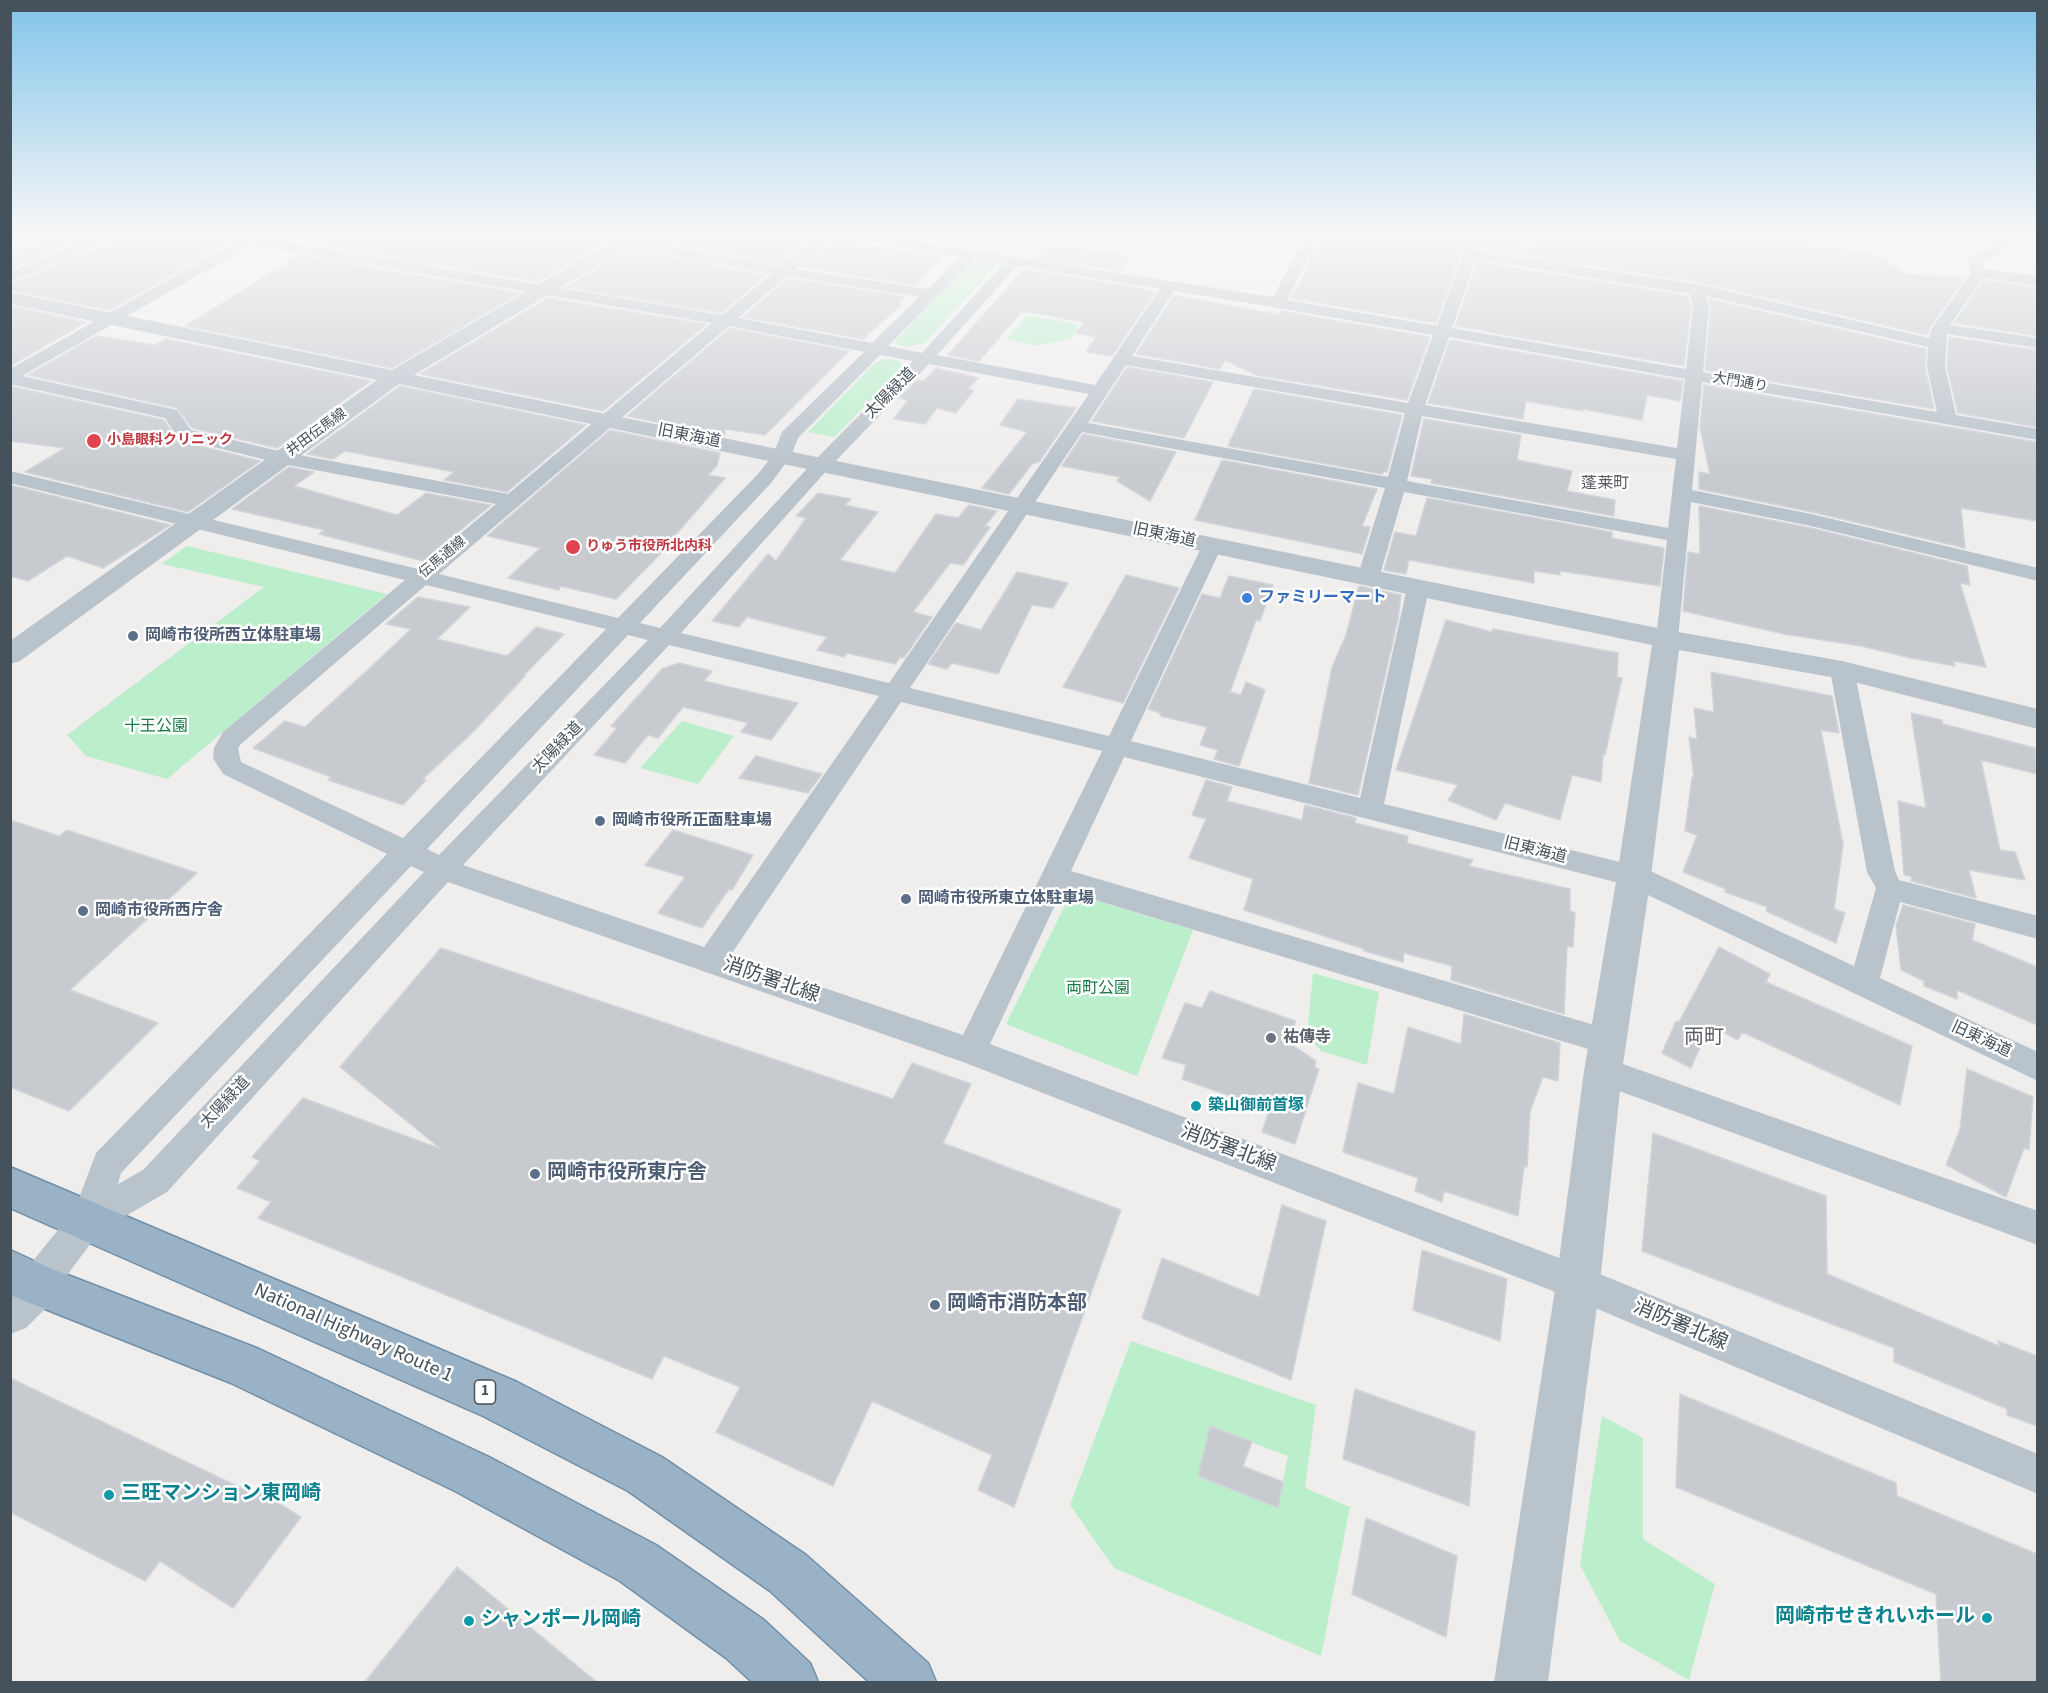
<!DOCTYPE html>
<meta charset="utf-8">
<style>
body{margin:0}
#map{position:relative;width:2048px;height:1693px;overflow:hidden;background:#f0eded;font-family:"Source Sans 3",sans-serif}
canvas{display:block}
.frame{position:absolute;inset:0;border:12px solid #46525b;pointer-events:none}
</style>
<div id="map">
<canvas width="2048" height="1693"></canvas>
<div class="frame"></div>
</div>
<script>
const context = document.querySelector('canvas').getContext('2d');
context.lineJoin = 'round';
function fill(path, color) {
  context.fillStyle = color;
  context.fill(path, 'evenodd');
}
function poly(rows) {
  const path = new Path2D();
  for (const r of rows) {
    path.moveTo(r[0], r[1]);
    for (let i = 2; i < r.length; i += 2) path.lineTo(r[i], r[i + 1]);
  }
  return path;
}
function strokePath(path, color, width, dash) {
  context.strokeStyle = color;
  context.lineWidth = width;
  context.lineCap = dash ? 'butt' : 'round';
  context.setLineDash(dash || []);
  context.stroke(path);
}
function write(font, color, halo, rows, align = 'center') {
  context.font = font + ' "Source Sans 3","Noto Sans JP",sans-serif';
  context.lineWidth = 5;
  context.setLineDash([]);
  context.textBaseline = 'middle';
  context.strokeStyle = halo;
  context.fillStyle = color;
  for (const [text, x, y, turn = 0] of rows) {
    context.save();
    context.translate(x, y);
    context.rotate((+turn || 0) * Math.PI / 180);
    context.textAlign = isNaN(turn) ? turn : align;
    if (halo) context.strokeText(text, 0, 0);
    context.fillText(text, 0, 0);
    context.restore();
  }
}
const green = poly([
 [1806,234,1926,234,1943,241,1934,252,1902,251,1878,242],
 [976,261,986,261,993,264,995,267,923,344,903,347,896,344,897,339,968,263],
 [1027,315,1077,324,1078,324,1071,339,1036,346,1007,339],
 [883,359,896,359,901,363,902,368,834,437,808,432,873,365],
 [187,546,387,594,167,779,86,756,67,735,264,587,162,564],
 [682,721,734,736,698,784,640,768],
 [1071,893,1193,930,1137,1076,1006,1024],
 [1313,973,1379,992,1367,1065,1321,1051,1307,1035],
 [1131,1341,1316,1405,1305,1488,1350,1507,1321,1656,1114,1568,1070,1505],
 [1210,1427,1288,1456,1277,1508,1199,1477],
 [1602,1416,1643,1438,1643,1539,1715,1584,1689,1680,1620,1641,1580,1565]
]);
const building = poly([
 [60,234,96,234,10,269,10,253,60,234],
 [121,234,171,234,205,237,228,243,110,310,10,290,10,284,118,239,121,234],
 [313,234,621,234,538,282,316,245,318,243,313,234],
 [648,234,803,234,814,236,780,264,644,240,648,234],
 [1325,234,1458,235,1461,254,1436,323,1290,298,1296,288,1298,288,1313,255,1316,255,1325,234],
 [1524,234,1766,234,1881,256,1905,274,1965,278,1930,327,1927,335,1698,282,1479,249,1477,237,1536,245,1524,234],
 [833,239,913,253,941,257,915,285,801,267,833,239],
 [1047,243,1082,248,1130,256,1120,271,1034,258,1047,243],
 [628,249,767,275,721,313,566,287,628,249],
 [299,255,520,293,392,368,186,326,299,255],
 [1478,262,1688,296,1691,307,1684,366,1455,326,1478,262],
 [1024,269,1149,290,1148,291,1155,292,1112,356,1086,352,1096,337,1076,333,1085,322,1022,311,979,361,948,355,1024,269],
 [788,278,905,297,898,303,902,304,863,339,743,317,788,278],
 [1984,280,2037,288,2037,336,1954,323,1984,280],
 [1174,295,1279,315,1281,311,1430,337,1407,400,1256,375,1225,360,1220,369,1136,354,1174,295],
 [548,298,707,324,603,411,420,374,548,298],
 [1709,299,1926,349,1925,367,1934,409,1705,370,1711,307,1709,299],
 [10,306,86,322,10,366,10,306],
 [730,328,849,351,765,435,725,429,724,436,627,416,730,328],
 [96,336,155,345,166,339,371,381,277,448,192,428,177,408,28,375,96,336],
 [1949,337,2037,350,2037,427,1958,413,1947,367,1949,337],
 [1450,340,1683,381,1680,401,1647,395,1642,420,1583,409,1583,411,1526,401,1523,419,1428,403,1450,340],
 [1127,367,1213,382,1184,438,1092,421,1127,367],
 [936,368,978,378,968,389,974,390,956,413,937,408,925,424,894,419,908,400,899,398,917,380,924,381,936,368],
 [1704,385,2037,442,2037,521,1961,508,1965,548,1812,512,1699,489,1699,472,1710,474,1700,427,1704,385],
 [10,386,164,420,177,440,260,461,188,512,25,472,65,448,10,441,10,386],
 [400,386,586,425,507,492,444,480,454,472,345,451,333,459,307,454,400,386],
 [1254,389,1402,415,1387,472,1384,471,1382,474,1228,446,1254,389],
 [1018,399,1076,408,1039,462,1032,464,1009,494,982,488,1027,432,1000,425,1018,399],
 [1424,419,1521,435,1517,460,1572,471,1567,491,1615,500,1614,516,1431,483,1432,479,1411,476,1424,419],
 [610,430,720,453,717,466,708,475,725,478,671,540,674,540,616,599,560,586,559,590,508,578,540,548,487,536,610,430],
 [1083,434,1176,452,1150,501,1117,481,1120,477,1062,466,1083,434],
 [1222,460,1377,489,1362,526,1370,527,1362,554,1195,520,1222,460],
 [289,467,314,472,294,486,397,515,426,493,491,505,423,561,319,534,324,530,232,509,289,467],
 [10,485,170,525,103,568,67,556,28,581,10,576,10,485],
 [818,493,851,499,845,505,878,512,840,560,895,573,936,514,958,518,969,505,997,511,985,526,990,527,963,565,950,563,913,612,932,617,904,658,900,657,895,664,847,653,844,657,817,650,827,637,747,617,739,627,712,621,768,554,776,561,806,518,796,516,818,493],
 [1427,498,1612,532,1612,538,1664,548,1660,586,1560,571,1560,575,1534,571,1534,583,1409,560,1406,574,1384,570,1395,532,1416,536,1427,498],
 [1699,506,1811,528,1967,566,1970,585,1960,583,1986,667,1953,661,1955,666,1911,658,1861,646,1784,634,1683,611,1688,552,1700,554,1699,506],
 [1017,572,1068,583,1053,608,1032,605,998,674,952,663,947,669,928,664,956,623,981,630,1017,572],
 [1126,575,1179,588,1123,703,1063,687,1126,575],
 [1229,576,1273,585,1260,621,1256,620,1230,692,1241,695,1246,682,1265,690,1239,766,1214,759,1218,750,1200,745,1207,727,1160,716,1161,713,1148,709,1202,594,1220,598,1229,576],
 [1359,586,1401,595,1398,619,1358,795,1309,783,1332,667,1346,635,1359,586],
 [418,597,470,607,437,639,507,656,536,627,564,634,524,675,526,675,474,731,423,779,426,780,403,805,328,780,331,777,253,748,285,721,305,727,372,666,411,629,386,624,418,597],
 [1446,620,1492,632,1493,629,1618,653,1617,677,1622,678,1605,755,1603,755,1601,782,1572,775,1560,820,1505,803,1496,820,1448,800,1458,785,1396,770,1446,620],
 [679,663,712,671,704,681,798,703,771,740,741,732,748,723,683,707,658,738,648,735,625,763,594,755,617,728,611,726,662,669,679,663],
 [1711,672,1832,696,1839,733,1821,730,1843,845,1834,909,1845,913,1836,943,1766,911,1767,907,1725,892,1726,889,1683,872,1697,835,1685,831,1692,777,1694,778,1689,737,1697,739,1694,708,1714,712,1711,672],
 [1911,713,1942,720,1943,724,2035,748,2037,774,1981,760,2000,850,2015,852,2025,880,1969,870,1976,898,1911,881,1912,877,1904,875,1898,801,1926,808,1911,713],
 [756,756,822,774,808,793,739,778,756,756],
 [1206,780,1232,787,1227,801,1302,820,1305,805,1356,818,1355,823,1408,836,1407,843,1473,860,1469,866,1570,889,1570,911,1575,913,1573,947,1567,946,1564,1014,1451,980,1452,966,1404,953,1403,962,1364,951,1364,949,1244,910,1253,879,1189,858,1206,819,1192,815,1206,780],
 [10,820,59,836,67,830,197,873,70,990,158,1023,69,1111,10,1087,10,820],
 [673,830,753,855,732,890,729,889,702,928,658,913,685,877,645,865,673,830],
 [1903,905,1975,924,1972,940,2037,967,2037,1025,1957,990,1957,999,1924,986,1924,981,1901,970,1896,926,1903,905],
 [1719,947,1770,974,1766,982,1912,1046,1900,1105,1742,1032,1738,1040,1710,1025,1691,1068,1662,1053,1676,1021,1679,1022,1719,947],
 [441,948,893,1099,912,1063,971,1084,943,1143,1121,1210,1014,1507,978,1490,992,1455,872,1401,833,1486,716,1432,740,1387,664,1356,652,1379,258,1218,271,1202,237,1188,260,1161,252,1157,303,1098,441,1149,340,1067,441,948],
 [1210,991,1295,1021,1294,1046,1316,1061,1315,1068,1319,1069,1295,1144,1262,1132,1269,1110,1182,1079,1186,1065,1162,1058,1185,1003,1202,1008,1210,991],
 [1464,1014,1560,1043,1558,1081,1543,1077,1530,1111,1527,1167,1524,1166,1518,1216,1444,1191,1442,1202,1415,1191,1418,1178,1343,1152,1358,1083,1394,1094,1408,1027,1461,1044,1464,1014],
 [1967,1069,2033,1097,2029,1150,2024,1148,2006,1197,1946,1165,1960,1129,1967,1069],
 [1653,1133,1826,1196,1827,1274,1999,1346,1998,1341,2037,1356,2037,1426,2007,1415,2007,1409,1894,1362,1894,1348,1642,1251,1653,1133],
 [1282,1205,1326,1221,1291,1380,1142,1318,1162,1258,1259,1297,1282,1205],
 [1422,1250,1507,1279,1500,1341,1413,1310,1422,1250],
 [10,1378,256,1495,259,1491,301,1517,233,1608,160,1561,145,1581,10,1512,10,1378],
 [1355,1389,1475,1432,1469,1506,1343,1459,1355,1389],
 [1680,1394,1896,1483,1897,1496,2037,1554,2037,1683,1941,1683,1936,1594,1676,1487,1680,1394],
 [1210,1426,1252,1442,1243,1466,1283,1482,1278,1508,1198,1476,1210,1426],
 [1366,1518,1457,1556,1446,1637,1352,1594,1366,1518],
 [457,1567,598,1683,364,1683,457,1567]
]);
const minor = poly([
 [101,234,119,234,117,237,10,282,10,272,101,234],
 [206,234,262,234,262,238,722,315,772,274,622,246,615,242,617,239,622,238,781,266,820,234,866,234,1273,297,1307,234,1321,234,1287,300,1437,326,1463,254,1460,234,1474,234,1477,251,1697,284,1929,338,1932,328,1971,273,1966,260,1968,257,1985,251,2001,239,2003,234,2017,234,2013,244,1995,257,1981,262,1985,269,2038,276,2038,286,1983,278,1950,325,2038,338,2038,348,1947,334,1945,367,1956,415,2038,429,2038,440,1702,382,1692,490,1811,514,2038,568,2038,581,1811,526,1691,502,1678,639,1675,644,1667,646,1659,644,1656,639,1667,540,1404,492,1379,578,1376,583,1368,584,1360,583,1357,578,1385,488,1082,432,910,688,1109,736,1202,546,1205,542,1212,540,1219,542,1222,546,1131,741,1360,798,1407,588,1410,583,1418,581,1426,583,1429,588,1384,804,1644,868,1854,966,1876,888,1867,872,1830,670,1834,665,1842,662,1850,665,1854,670,1895,871,1899,880,2038,916,2038,939,1900,902,1880,978,2038,1052,2038,1081,1627,885,1124,757,1071,871,1608,1029,1619,1032,1624,1042,1619,1052,1608,1055,1062,890,990,1044,1578,1265,2038,1454,2038,1494,1576,1300,963,1062,448,882,167,1192,100,1231,50,1298,37,1303,24,1298,19,1285,24,1272,75,1209,96,1153,387,854,223,774,213,758,214,748,223,732,405,580,10,483,10,471,418,569,496,504,283,464,185,440,178,438,165,418,10,384,10,369,235,242,208,237,206,234],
 [834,235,841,238,960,257,928,289,796,269,834,235],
 [251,245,712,323,508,494,283,452,191,430,177,410,22,376,251,245],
 [974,259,1003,264,922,353,888,346,974,259],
 [1476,259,1690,294,1693,307,1686,369,1452,328,1476,259],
 [1017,266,1160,289,1095,385,937,355,1017,266],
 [787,276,919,297,872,343,738,318,787,276],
 [1174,291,1267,306,1433,335,1408,403,1132,356,1174,291],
 [1706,296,1928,347,1927,367,1937,412,1703,372,1709,307,1706,296],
 [729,326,864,352,782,432,773,455,757,475,618,618,439,574,729,326],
 [1449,337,1685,379,1677,448,1425,405,1449,337],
 [880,355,913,361,815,460,660,628,640,623,771,483,791,456,798,438,880,355],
 [929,364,1089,394,889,683,681,633,829,468,929,364],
 [1126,365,1405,413,1388,477,1088,423,1126,365],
 [1422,416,1676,459,1668,528,1407,481,1422,416],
 [426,585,606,629,403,838,241,762,238,748,241,744,426,585],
 [628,635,648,640,439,855,427,849,628,635],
 [669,645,879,696,704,947,463,865,669,645],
 [901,702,1102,751,963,1035,730,956,901,702],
 [411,866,424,872,143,1170,118,1184,121,1173,411,866],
 [1603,1057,2038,1211,2038,1245,1592,1081,1587,1071,1592,1061,1603,1057]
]);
const tertiary = poly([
 [625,234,646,234,643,238,414,375,1667,630,1842,661,2038,709,2038,729,1842,679,1679,650,1651,876,1622,1071,1600,1283,1548,1682,1494,1682,1556,1283,1584,1071,1617,876,1652,645,399,384,20,661,10,664,10,641,377,380,10,304,10,292,392,370,625,234],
 [37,1263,53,1269,59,1285,53,1301,26,1328,10,1334,10,1280,21,1269,37,1263]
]);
const trunk = poly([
 [10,1167,517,1382,662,1457,806,1555,928,1663,936,1682,869,1682,770,1591,628,1491,483,1416,10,1208,10,1167],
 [10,1250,47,1267,259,1349,489,1457,656,1545,764,1620,810,1663,818,1682,752,1682,726,1658,620,1581,455,1491,231,1383,10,1295,10,1250]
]);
const markers = [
 [94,441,8,"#e0444e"],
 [573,547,8,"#e0444e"],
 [1247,598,6,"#3f7fe0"],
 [133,636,6,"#5c6f8a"],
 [600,821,6,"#5c6f8a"],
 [906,899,6,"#5c6f8a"],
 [83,911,6,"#5c6f8a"],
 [1271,1038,6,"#6b7280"],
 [1196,1106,6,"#0f9aa8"],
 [535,1174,6,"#5c6f8a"],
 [935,1305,6,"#5c6f8a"],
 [109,1495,6,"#0f9aa8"],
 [1987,1618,6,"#0f9aa8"],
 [469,1621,6,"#0f9aa8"]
];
const farStreetnames = [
 ["大門通り",1740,383,10],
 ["井田伝馬線",317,433,-36],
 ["伝馬通線",443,558,-40]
];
const farHealthnames = [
 ["小島眼科クリニック",107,441],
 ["りゅう市役所北内科",586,547]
];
const shields = [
 [485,1392,21]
];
const shieldNames = [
 ["1",485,1392]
];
const streetNames = [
 ["太陽緑道",891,394,-45],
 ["旧東海道",689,437,11],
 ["旧東海道",1164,536,12],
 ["太陽緑道",558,748,-46],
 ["旧東海道",1535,851,14],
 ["旧東海道",1981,1040,25],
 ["太陽緑道",226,1103,-47]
];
const farQuarternames = [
 ["蓬莱町",1605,484]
];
const shopNames = [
 ["ファミリーマート",1259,598]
];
const serviceNames = [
 ["岡崎市役所西立体駐車場",145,636],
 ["岡崎市役所正面駐車場",612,821],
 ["岡崎市役所東立体駐車場",918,899],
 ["岡崎市役所西庁舎",95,911]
];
const parkNames = [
 ["十王公園",156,727],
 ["両町公園",1098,989]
];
const worshipNames = [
 ["祐傳寺",1283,1038]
];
const cultureNames = [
 ["築山御前首塚",1208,1106]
];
const nearStreetnames = [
 ["消防署北線",771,981,19],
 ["消防署北線",1228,1149,21],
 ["消防署北線",1680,1326,23],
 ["National Highway Route 1",353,1334,24]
];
const quarterNames = [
 ["両町",1704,1039]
];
const nearServicenames = [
 ["岡崎市役所東庁舎",547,1174],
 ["岡崎市消防本部",947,1305]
];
const nearCulturenames = [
 ["三旺マンション東岡崎",121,1495],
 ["岡崎市せきれいホール",1975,1618,"right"],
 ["シャンポール岡崎",481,1621]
];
fill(green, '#bbefcc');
fill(building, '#c7cbd0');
strokePath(building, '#d1d4d9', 1.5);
strokePath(trunk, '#708fa8', 3);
fill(minor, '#b9c3cb');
fill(tertiary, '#b9c3cb');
fill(trunk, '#99b2c5');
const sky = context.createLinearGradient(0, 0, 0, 471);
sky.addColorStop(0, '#81c4ea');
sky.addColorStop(0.5, '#f8f7f7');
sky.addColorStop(1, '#f8f7f700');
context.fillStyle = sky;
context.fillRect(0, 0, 2048, 471);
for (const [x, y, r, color] of markers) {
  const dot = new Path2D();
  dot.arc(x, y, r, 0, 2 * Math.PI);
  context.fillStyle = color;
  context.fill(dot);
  strokePath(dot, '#fff', 2);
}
write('14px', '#46525b', '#fff', farStreetnames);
write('bold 14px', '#be3a42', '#fff', farHealthnames, 'left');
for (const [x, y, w] of shields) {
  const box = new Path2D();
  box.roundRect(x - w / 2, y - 12, w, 24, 4.5);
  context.fillStyle = '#fff';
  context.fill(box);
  strokePath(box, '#46525b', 1.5);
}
write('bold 15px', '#46525b', null, shieldNames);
write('16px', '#46525b', '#fff', streetNames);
write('16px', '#5a5e62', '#fff', farQuarternames);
write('bold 16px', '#366cbe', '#fff', shopNames, 'left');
write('bold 16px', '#4e5e75', '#fff', serviceNames, 'left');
write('16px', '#167c43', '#fff', parkNames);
write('bold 16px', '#5b616d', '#fff', worshipNames, 'left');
write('bold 16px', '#0d838f', '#fff', cultureNames, 'left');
write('20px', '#46525b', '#fff', nearStreetnames);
write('20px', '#5a5e62', '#fff', quarterNames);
write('bold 20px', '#4e5e75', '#fff', nearServicenames, 'left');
write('bold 20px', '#0d838f', '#fff', nearCulturenames, 'left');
</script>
